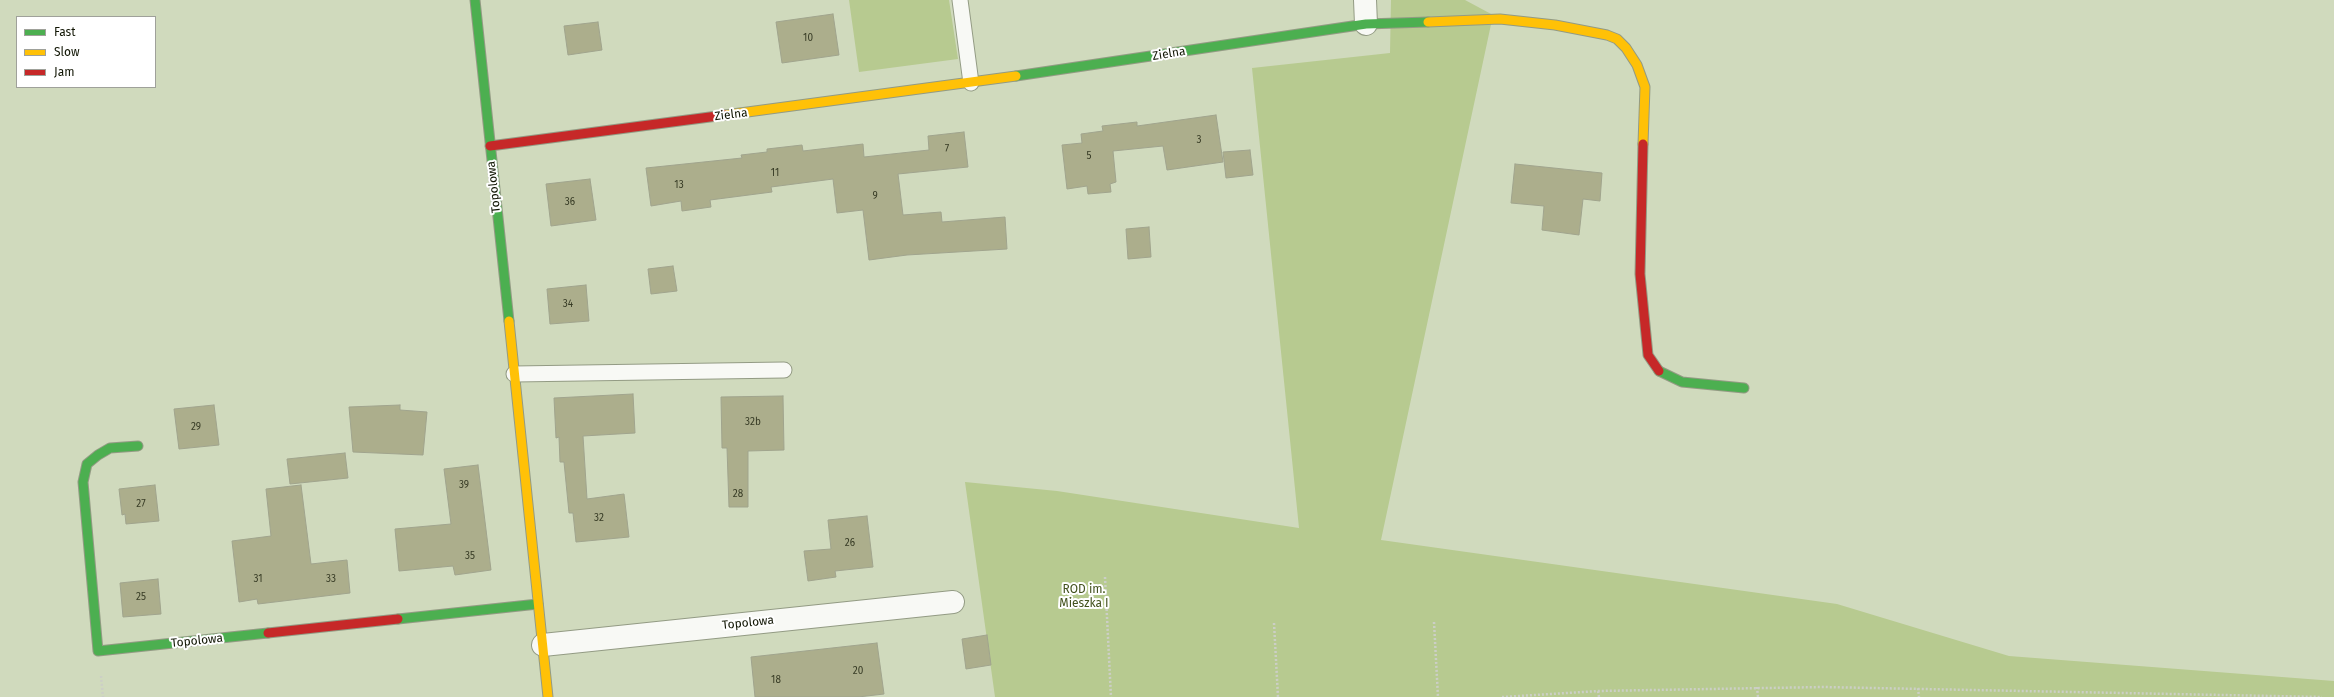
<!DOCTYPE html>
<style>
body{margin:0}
#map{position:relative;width:2334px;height:697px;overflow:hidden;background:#d0dabd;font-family:"Fira Sans",sans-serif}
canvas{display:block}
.legend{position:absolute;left:16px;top:16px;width:140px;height:72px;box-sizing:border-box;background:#fff;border:1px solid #9fa19a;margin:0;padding:5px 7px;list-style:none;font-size:12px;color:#101503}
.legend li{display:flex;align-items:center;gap:8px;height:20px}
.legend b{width:20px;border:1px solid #9fa19a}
</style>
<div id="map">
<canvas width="2334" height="697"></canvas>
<ul class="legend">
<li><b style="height:5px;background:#4caf50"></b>Fast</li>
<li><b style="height:5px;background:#ffc107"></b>Slow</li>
<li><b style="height:5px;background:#c62828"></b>Jam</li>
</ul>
</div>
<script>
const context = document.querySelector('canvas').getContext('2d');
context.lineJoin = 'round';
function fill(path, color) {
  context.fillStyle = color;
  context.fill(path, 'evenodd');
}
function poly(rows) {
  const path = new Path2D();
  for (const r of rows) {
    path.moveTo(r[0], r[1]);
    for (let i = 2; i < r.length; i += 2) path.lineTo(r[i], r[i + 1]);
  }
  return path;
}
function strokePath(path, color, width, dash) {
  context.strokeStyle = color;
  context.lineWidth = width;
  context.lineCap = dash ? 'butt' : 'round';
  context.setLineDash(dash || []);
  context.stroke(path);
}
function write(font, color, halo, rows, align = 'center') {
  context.font = font + ' "Fira Sans",sans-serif';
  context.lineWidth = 4;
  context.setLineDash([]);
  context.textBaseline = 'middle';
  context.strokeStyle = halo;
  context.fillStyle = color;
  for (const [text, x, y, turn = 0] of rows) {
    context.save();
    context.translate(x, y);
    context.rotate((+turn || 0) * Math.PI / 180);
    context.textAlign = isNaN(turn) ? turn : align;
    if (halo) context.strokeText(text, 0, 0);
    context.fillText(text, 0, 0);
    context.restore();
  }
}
const green = poly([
 [849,0,949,0,958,59,859,72],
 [1391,0,1465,0,1493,15,1381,540,1837,604,2009,656,2334,681,2334,697,995,697,965,482,1057,491,1299,528,1252,68,1390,53]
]);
const building = poly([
 [833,14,839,55,782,63,776,22,833,14],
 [598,22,602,50,568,55,564,26,598,22],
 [1216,115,1223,162,1167,170,1163,146,1113,151,1116,182,1110,184,1111,192,1088,194,1087,186,1067,189,1062,145,1082,143,1081,134,1103,131,1102,126,1137,122,1137,126,1216,115],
 [964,132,968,167,898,174,903,215,941,212,942,222,1005,217,1007,249,907,255,869,260,863,210,837,213,833,179,771,187,772,192,710,200,711,207,682,211,681,201,651,206,646,168,742,158,741,155,767,152,767,149,802,145,803,151,863,144,864,157,929,150,928,136,964,132],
 [1250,150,1253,175,1226,178,1223,152,1250,150],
 [1515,164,1602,173,1600,201,1583,199,1579,235,1542,230,1544,206,1511,203,1515,164],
 [590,179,596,220,551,226,546,184,590,179],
 [1149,227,1151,257,1128,259,1126,229,1149,227],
 [673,266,677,291,651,294,648,269,673,266],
 [586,285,589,321,550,324,547,289,586,285],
 [633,394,635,433,583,436,587,499,624,494,629,537,576,542,573,513,569,513,564,462,560,462,559,437,556,438,554,398,633,394],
 [783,396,784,450,748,451,748,507,729,507,727,448,722,448,721,397,783,396],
 [214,405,219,445,179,449,174,409,214,405],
 [400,405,400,410,427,412,423,455,353,452,349,407,400,405],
 [345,453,348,478,290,484,287,459,345,453],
 [478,465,491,570,455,575,453,566,399,571,395,529,451,524,444,469,478,465],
 [155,485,159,521,126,524,125,514,122,515,119,489,155,485],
 [301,485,311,564,347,560,350,593,258,604,257,599,239,602,232,541,271,536,266,489,301,485],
 [867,516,873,567,835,571,836,577,808,581,804,551,831,549,828,520,867,516],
 [158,579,161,614,123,617,120,583,158,579],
 [987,635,991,665,966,669,962,639,987,635],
 [877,643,884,694,858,697,755,697,751,657,877,643]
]);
const path = poly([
 [1105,577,1111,697],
 [1434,622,1438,697],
 [1274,623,1278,697],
 [101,676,103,697],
 [1757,687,1758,697],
 [1918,688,1919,697],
 [1598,691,1599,697],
 [1502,697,1598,691,1823,687,2322,697]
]);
const lane = poly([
 [960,0,971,83],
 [514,374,784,370]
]);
const street = poly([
 [1365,0,1366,24],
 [543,645,953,602]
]);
const fast = poly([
 [475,0,509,321],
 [1016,76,1366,24,1428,22],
 [1659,371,1682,382,1744,388],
 [138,446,110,448,98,455,87,464,83,482,98,651,268,633],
 [398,619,538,604]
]);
const slow = poly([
 [1428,22,1500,19,1555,25,1607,35,1617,39,1626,48,1637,65,1645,87,1643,144],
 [725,115,1016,76],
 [509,321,548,697]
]);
const jam = poly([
 [1643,144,1640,274,1648,355,1659,371],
 [490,146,725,115],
 [268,633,398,619]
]);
const numberNames = [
 ["10",808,38],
 ["3",1199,140],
 ["7",947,149],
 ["5",1089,156],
 ["11",775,173],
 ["13",679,185],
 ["9",875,196],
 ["36",570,202],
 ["34",568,304],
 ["32b",753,422],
 ["29",196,427],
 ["39",464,485],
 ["28",738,494],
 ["27",141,504],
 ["32",599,518],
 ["26",850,543],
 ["35",470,556],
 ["31",258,579],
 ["33",331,579],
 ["25",141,597],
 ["20",858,671],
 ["18",776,680]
];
const streetNames = [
 ["Zielna",1169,54,-9],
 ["Zielna",731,115,-7],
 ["Topolowa",494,187,-96],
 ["Topolowa",748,623,-6],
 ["Topolowa",197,641,-6]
];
const parkNames = [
 ["ROD im.",1084,590],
 ["Mieszka I",1084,604]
];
fill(green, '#b7ca90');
fill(building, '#acae8c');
strokePath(building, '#a0a48d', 1);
strokePath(lane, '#939b84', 17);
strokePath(street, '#939b84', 24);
strokePath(fast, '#939b84', 11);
strokePath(slow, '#939b84', 11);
strokePath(jam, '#939b84', 11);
strokePath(path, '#cccfc6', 2.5, [2, 2]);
strokePath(lane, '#f8f9f5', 15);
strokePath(street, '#f8f9f5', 22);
strokePath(fast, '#4caf50', 9);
strokePath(slow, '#ffc107', 9);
strokePath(jam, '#c62828', 9);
write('10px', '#373b25', null, numberNames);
write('12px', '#101503', '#fff', streetNames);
write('12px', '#43521e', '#fff', parkNames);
</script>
